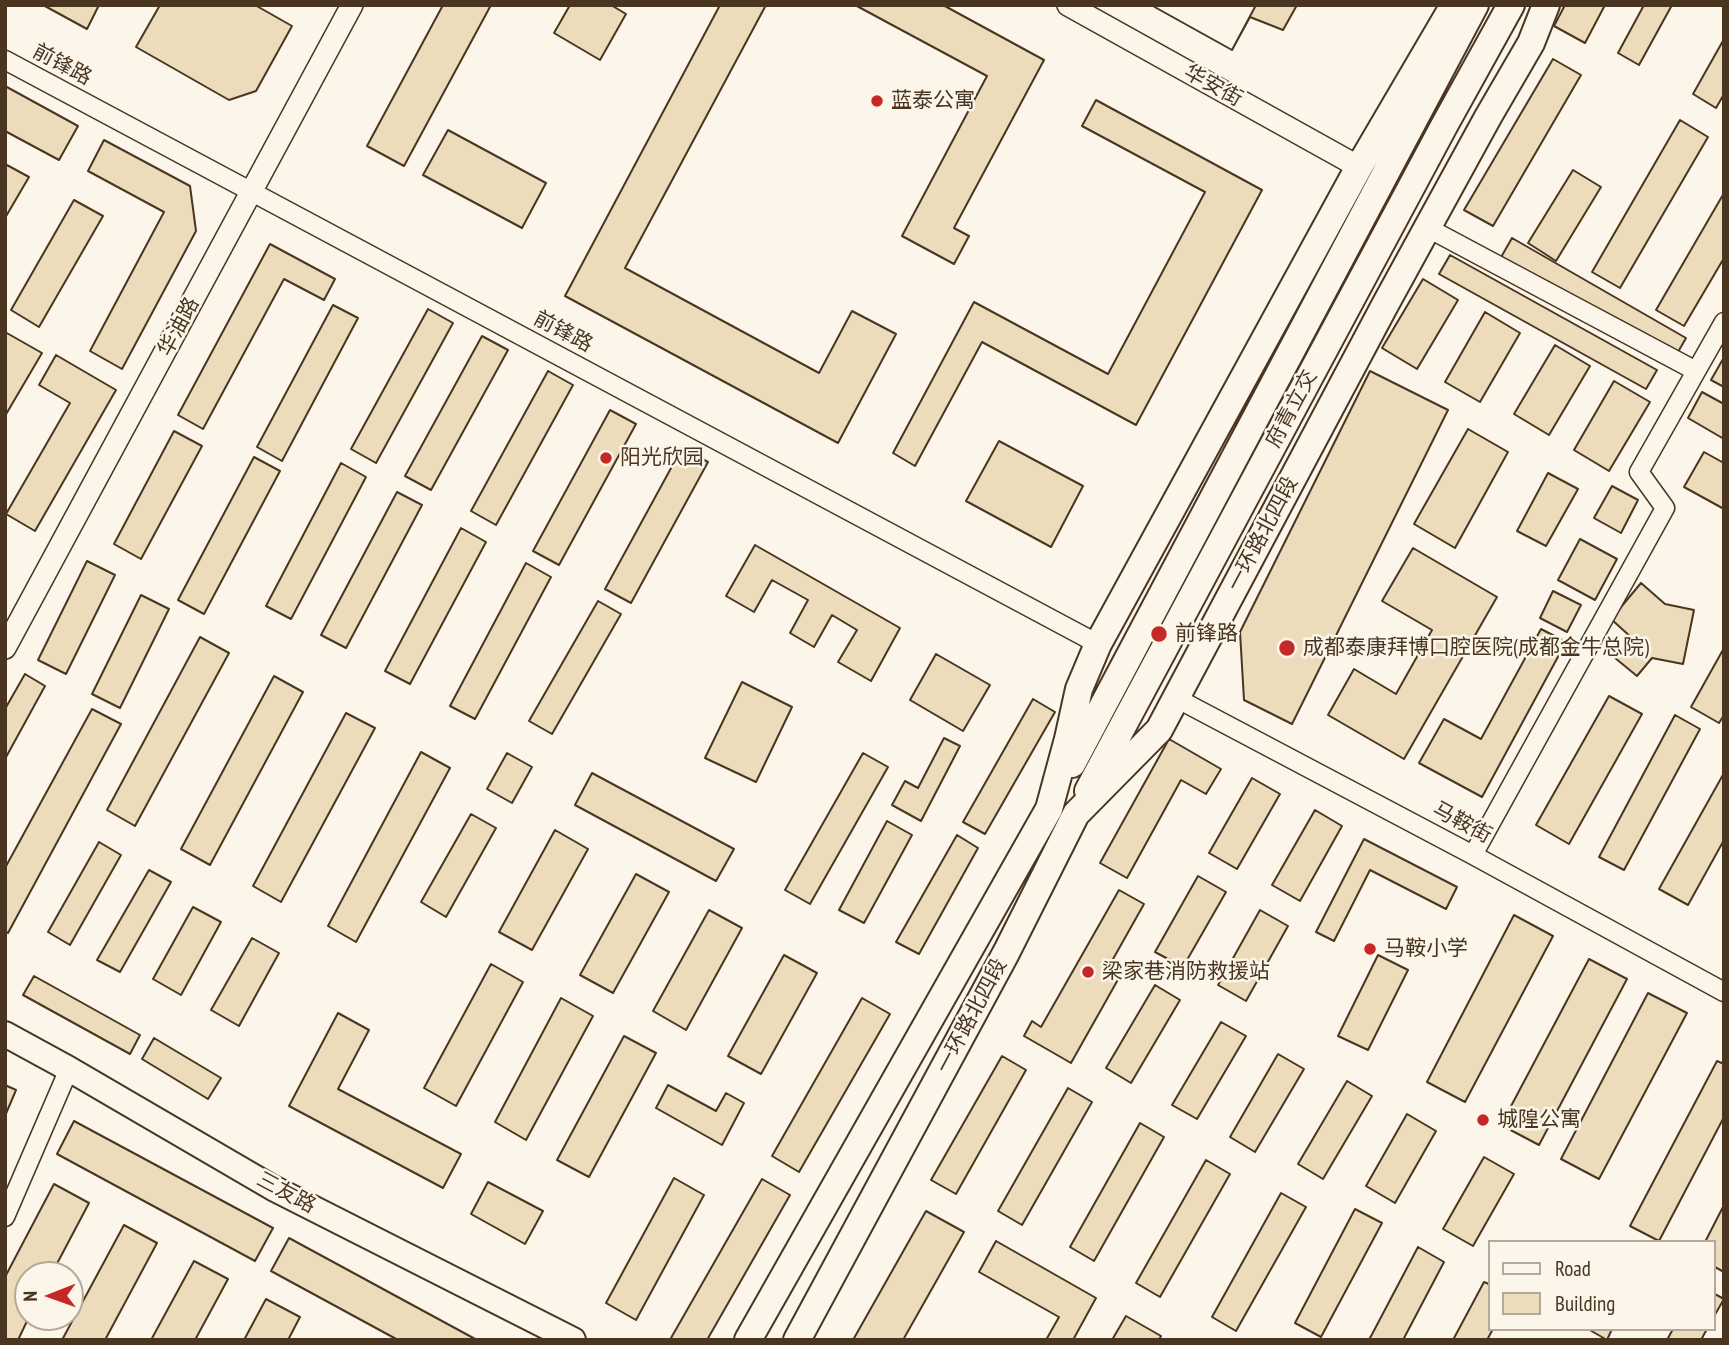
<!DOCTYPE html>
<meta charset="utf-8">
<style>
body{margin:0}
#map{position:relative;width:1729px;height:1345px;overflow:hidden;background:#fbf6e9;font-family:"PT Sans Narrow",sans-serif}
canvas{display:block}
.frame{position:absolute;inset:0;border:7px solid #4a3520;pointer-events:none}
.legend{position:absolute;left:1488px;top:1240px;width:228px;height:91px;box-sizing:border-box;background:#fbf6e9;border:2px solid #b4a999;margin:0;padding:9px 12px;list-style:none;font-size:21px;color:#4a3520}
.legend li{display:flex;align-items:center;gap:14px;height:35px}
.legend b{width:35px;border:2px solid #b4a999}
.north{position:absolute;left:14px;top:1261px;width:70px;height:70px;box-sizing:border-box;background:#fbf6e9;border:2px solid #b4a999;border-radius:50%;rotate:269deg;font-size:19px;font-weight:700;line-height:28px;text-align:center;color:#4a3520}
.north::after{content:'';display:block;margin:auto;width:24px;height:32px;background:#c62828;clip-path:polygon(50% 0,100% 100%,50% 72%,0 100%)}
</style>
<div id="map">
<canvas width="1729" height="1345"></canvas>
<div class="frame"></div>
<ul class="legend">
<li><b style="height:9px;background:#fbf6e9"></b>Road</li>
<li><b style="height:19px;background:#ecdcbc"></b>Building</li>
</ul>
<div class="north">N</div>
</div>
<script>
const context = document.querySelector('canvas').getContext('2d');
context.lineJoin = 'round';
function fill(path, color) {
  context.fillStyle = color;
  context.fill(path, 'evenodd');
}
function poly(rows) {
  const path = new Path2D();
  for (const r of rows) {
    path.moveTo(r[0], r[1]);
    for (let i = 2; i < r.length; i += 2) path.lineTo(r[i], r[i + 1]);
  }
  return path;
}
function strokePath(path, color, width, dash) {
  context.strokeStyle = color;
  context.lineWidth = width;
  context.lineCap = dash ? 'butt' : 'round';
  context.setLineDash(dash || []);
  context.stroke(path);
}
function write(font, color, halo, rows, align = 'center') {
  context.font = font + ' "PT Sans Narrow","Noto Sans SC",sans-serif';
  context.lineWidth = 5;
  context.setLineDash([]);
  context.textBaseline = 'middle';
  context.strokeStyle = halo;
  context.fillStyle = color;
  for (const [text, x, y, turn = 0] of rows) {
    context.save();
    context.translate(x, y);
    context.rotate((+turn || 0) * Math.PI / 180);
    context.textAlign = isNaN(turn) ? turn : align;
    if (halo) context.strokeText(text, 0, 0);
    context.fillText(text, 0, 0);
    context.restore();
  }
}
const building = poly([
 [43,5,99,5,87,29,43,5],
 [160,5,255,5,292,26,256,91,229,100,136,47,160,5],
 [443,5,491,5,404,166,367,146,443,5],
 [570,5,611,5,626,14,600,60,554,33,570,5],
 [720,5,766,5,625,268,819,373,852,311,896,334,838,443,565,296,720,5],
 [855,5,943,5,1044,60,954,228,969,236,954,264,902,236,987,76,855,5],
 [1151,5,1297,5,1283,30,1250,17,1232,50,1151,5],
 [1151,5,1256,5,1232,50,1151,5],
 [1565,5,1605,5,1585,43,1554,26,1565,5],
 [1644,5,1672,5,1639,65,1618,53,1644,5],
 [1724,39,1724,94,1716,108,1693,94,1724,39],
 [1553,59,1581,75,1493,226,1464,210,1553,59],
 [5,86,78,126,59,160,5,131,5,86],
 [1096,100,1262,190,1136,425,982,342,915,466,893,453,974,302,1108,374,1205,192,1082,126,1096,100],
 [1680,120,1708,137,1620,288,1592,272,1680,120],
 [448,130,546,183,522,228,423,175,448,130],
 [104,140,190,186,196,231,122,369,90,351,164,212,88,171,104,140],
 [5,164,29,177,5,218,5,164],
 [1573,170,1601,187,1556,261,1528,243,1573,170],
 [1724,193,1724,258,1684,326,1656,310,1724,193],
 [74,200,103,216,39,327,11,310,74,200],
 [1512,238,1686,338,1674,359,1500,259,1512,238],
 [270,244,335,279,324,300,284,279,203,429,178,415,270,244],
 [1450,255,1657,370,1646,389,1439,274,1450,255],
 [1423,279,1458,300,1417,369,1382,348,1423,279],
 [333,305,358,318,282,461,257,447,333,305],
 [428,309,453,323,376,463,351,449,428,309],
 [1485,312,1520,333,1480,402,1445,382,1485,312],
 [5,332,42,353,5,416,5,332],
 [482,336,508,350,431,490,405,476,482,336],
 [1555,345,1590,366,1549,435,1514,414,1555,345],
 [56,355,116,390,35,531,6,514,70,403,39,385,56,355],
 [1723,359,1724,360,1724,387,1711,380,1723,359],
 [548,371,573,385,496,525,471,511,548,371],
 [1370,371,1448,410,1292,724,1244,700,1240,632,1370,371],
 [1614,381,1650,402,1609,471,1574,450,1614,381],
 [1702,392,1724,404,1724,439,1688,418,1702,392],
 [610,410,636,424,559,565,533,551,610,410],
 [1468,429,1508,452,1455,548,1414,524,1468,429],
 [174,431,202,446,141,559,114,544,174,431],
 [999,441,1083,486,1051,547,966,501,999,441],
 [682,448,708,462,631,603,605,589,682,448],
 [1704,452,1722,462,1724,459,1724,509,1684,487,1704,452],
 [254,457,280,471,204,614,178,600,254,457],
 [341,463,366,477,291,619,266,606,341,463],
 [1548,473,1578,489,1546,546,1517,531,1548,473],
 [1612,486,1638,500,1621,533,1594,518,1612,486],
 [397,492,422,505,346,648,321,635,397,492],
 [461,528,486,542,410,684,385,671,461,528],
 [1580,539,1617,559,1595,600,1558,580,1580,539],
 [755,545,900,628,871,681,838,662,857,630,832,615,814,647,790,633,808,600,772,580,754,612,726,596,755,545],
 [1413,548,1497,597,1404,759,1328,715,1354,669,1396,694,1432,630,1382,601,1413,548],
 [87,561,115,575,66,674,38,660,87,561],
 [526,563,551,577,475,719,450,706,526,563],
 [1641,583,1665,604,1694,610,1683,664,1652,658,1637,676,1615,658,1632,638,1611,619,1641,583],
 [1553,591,1581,605,1567,632,1540,618,1553,591],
 [141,595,169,609,120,708,92,694,141,595],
 [598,601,621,614,552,734,529,721,598,601],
 [1541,629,1566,642,1482,797,1419,763,1444,719,1481,739,1541,629],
 [200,637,229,653,135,826,107,810,200,637],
 [1724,648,1724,715,1719,723,1691,707,1724,648],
 [936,654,990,685,963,731,910,700,936,654],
 [25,674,45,686,5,759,5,709,25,674],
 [274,676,303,692,210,865,181,849,274,676],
 [742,682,792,707,756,782,705,758,742,682],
 [1609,696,1642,714,1569,844,1536,825,1609,696],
 [1033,699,1055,712,985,834,963,822,1033,699],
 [92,709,121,724,8,933,5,931,5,868,92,709],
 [346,713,375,728,281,902,253,886,346,713],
 [1675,715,1700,729,1624,870,1599,857,1675,715],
 [944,738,960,746,921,821,892,805,905,781,918,788,944,738],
 [1169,739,1221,769,1206,794,1181,780,1127,878,1100,863,1169,739],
 [421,752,450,768,356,942,328,926,421,752],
 [507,753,532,767,512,803,487,789,507,753],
 [863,753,888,767,810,904,785,890,863,753],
 [592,773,734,849,716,881,575,805,592,773],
 [1724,773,1724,840,1688,905,1659,889,1724,773],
 [1252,778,1280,794,1237,869,1209,853,1252,778],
 [1315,810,1342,826,1300,901,1272,885,1315,810],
 [471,814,496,828,446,917,421,902,471,814],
 [887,821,912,835,864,923,839,910,887,821],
 [555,830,588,849,532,950,499,932,555,830],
 [957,835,978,848,919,954,896,942,957,835],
 [1364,839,1457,887,1446,909,1370,870,1334,941,1316,932,1364,839],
 [99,842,121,855,70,945,48,932,99,842],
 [149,870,171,882,120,972,97,960,149,870],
 [636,874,669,892,613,993,580,975,636,874],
 [1198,876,1226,892,1183,967,1155,952,1198,876],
 [1119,890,1144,904,1108,968,1120,976,1071,1063,1024,1036,1032,1021,1041,1027,1119,890],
 [193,907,221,922,181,995,153,979,193,907],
 [709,910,742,928,686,1030,653,1011,709,910],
 [1260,910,1288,926,1246,1001,1218,985,1260,910],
 [1514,915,1553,936,1465,1102,1427,1082,1514,915],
 [252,938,279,953,239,1026,211,1010,252,938],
 [784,955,817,973,761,1074,728,1056,784,955],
 [1378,955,1408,970,1368,1050,1338,1036,1378,955],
 [1589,959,1627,979,1539,1145,1501,1125,1589,959],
 [491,964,523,982,456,1106,424,1088,491,964],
 [34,976,140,1035,130,1054,23,995,34,976],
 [1155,985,1180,1000,1131,1083,1106,1068,1155,985],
 [1648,993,1687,1013,1599,1179,1561,1159,1648,993],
 [561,998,593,1016,526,1140,495,1122,561,998],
 [862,998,890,1014,799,1172,772,1156,862,998],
 [338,1013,369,1030,338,1089,461,1154,443,1188,289,1106,338,1013],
 [1221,1022,1246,1036,1197,1119,1172,1105,1221,1022],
 [624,1036,656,1053,589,1177,557,1160,624,1036],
 [154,1038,221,1078,208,1099,142,1059,154,1038],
 [1278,1054,1304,1069,1255,1152,1230,1137,1278,1054],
 [1002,1056,1026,1070,956,1194,931,1180,1002,1056],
 [1717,1061,1724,1064,1724,1117,1659,1241,1630,1226,1717,1061],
 [1347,1081,1372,1096,1323,1179,1298,1164,1347,1081],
 [5,1085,16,1090,5,1116,5,1085],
 [668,1085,716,1111,726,1093,744,1103,722,1145,656,1108,668,1085],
 [1068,1088,1092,1102,1022,1225,998,1211,1068,1088],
 [1407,1114,1436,1131,1395,1203,1366,1186,1407,1114],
 [74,1121,273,1228,255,1261,57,1154,74,1121],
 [1140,1123,1164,1137,1094,1261,1070,1247,1140,1123],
 [1484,1157,1514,1174,1473,1246,1443,1229,1484,1157],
 [1206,1160,1230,1174,1160,1297,1136,1283,1206,1160],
 [674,1178,704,1195,636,1320,606,1303,674,1178],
 [762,1179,790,1195,707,1340,674,1340,671,1338,762,1179],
 [488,1182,543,1211,525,1244,471,1214,488,1182],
 [54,1184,89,1203,51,1275,28,1275,28,1317,29,1317,18,1340,5,1340,5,1277,54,1184],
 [1281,1193,1306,1207,1236,1331,1212,1317,1281,1193],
 [1724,1205,1724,1272,1713,1266,1713,1242,1705,1242,1724,1205],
 [1355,1209,1382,1223,1321,1337,1295,1323,1355,1209],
 [926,1211,964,1232,903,1340,853,1340,926,1211],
 [124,1225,157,1243,105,1340,62,1340,124,1225],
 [289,1238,477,1340,398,1340,271,1271,289,1238],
 [996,1241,1096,1298,1073,1340,1046,1340,1059,1317,979,1272,996,1241],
 [1418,1247,1444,1262,1403,1340,1369,1340,1418,1247],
 [194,1261,228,1279,195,1340,151,1340,194,1261],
 [1484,1282,1489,1284,1489,1329,1493,1329,1487,1340,1453,1340,1484,1282],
 [1713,1293,1724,1299,1713,1318,1713,1293],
 [266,1299,300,1317,288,1340,244,1340,266,1299],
 [1126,1316,1161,1336,1159,1340,1112,1340,1126,1316],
 [1588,1329,1612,1329,1607,1340,1588,1329],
 [1673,1329,1707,1329,1701,1340,1667,1340,1673,1329]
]);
const minor = poly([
 [5,60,1098,644],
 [1428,228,1696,371],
 [1176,698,1473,855,1724,992],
 [1473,855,1665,508,1639,472,1724,322],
 [5,1217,69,1069]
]);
const tertiary = poly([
 [1068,5,1359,167],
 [5,648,352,5]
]);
const secondary = poly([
 [5,1034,69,1069,273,1188,573,1340]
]);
const primary = poly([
 [1072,764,1475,5],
 [1088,791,1444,126,1511,5],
 [748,1340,1049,809,1068,739,1079,689,1098,644,1359,167,1454,5],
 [797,1340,1006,953,1076,814,1159,730,1385,305,1488,117,1531,43,1546,5]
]);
const markers = [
 [877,101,7,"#c62828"],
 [606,458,7,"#c62828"],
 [1159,634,9,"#c62828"],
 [1287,648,9,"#c62828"],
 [1370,949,7,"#c62828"],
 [1088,972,7,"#c62828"],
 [1483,1120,7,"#c62828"]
];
const streetNames = [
 ["前锋路",62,65,28],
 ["华安街",1213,86,29],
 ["华油路",179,327,-62],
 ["前锋路",563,332,28],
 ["府青立交",1292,409,-62],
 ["一环路北四段",1263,534,-62],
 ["马鞍街",1462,823,28],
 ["一环路北四段",972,1016,-62],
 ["三友路",286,1193,28]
];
const poiNames = [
 ["蓝泰公寓",891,101],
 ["阳光欣园",620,458],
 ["前锋路",1175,634],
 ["成都泰康拜博口腔医院(成都金牛总院)",1303,648],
 ["马鞍小学",1384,949],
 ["梁家巷消防救援站",1102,972],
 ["城隍公寓",1497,1120]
];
fill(building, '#ecdcbc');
strokePath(building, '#4a3520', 2);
strokePath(minor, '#4a3520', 21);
strokePath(tertiary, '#4a3520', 24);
strokePath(secondary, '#4a3520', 28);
strokePath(primary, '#4a3520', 30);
strokePath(minor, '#fbf6e9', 18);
strokePath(tertiary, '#fbf6e9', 21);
strokePath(secondary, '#fbf6e9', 24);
strokePath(primary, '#fbf6e9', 26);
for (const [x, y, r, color] of markers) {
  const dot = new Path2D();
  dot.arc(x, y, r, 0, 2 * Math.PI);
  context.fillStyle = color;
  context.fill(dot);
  strokePath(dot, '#fbf6e9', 2.5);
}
write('21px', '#4a3520', '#fbf6e9', streetNames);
write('21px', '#4a3520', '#fbf6e9', poiNames, 'left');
</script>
